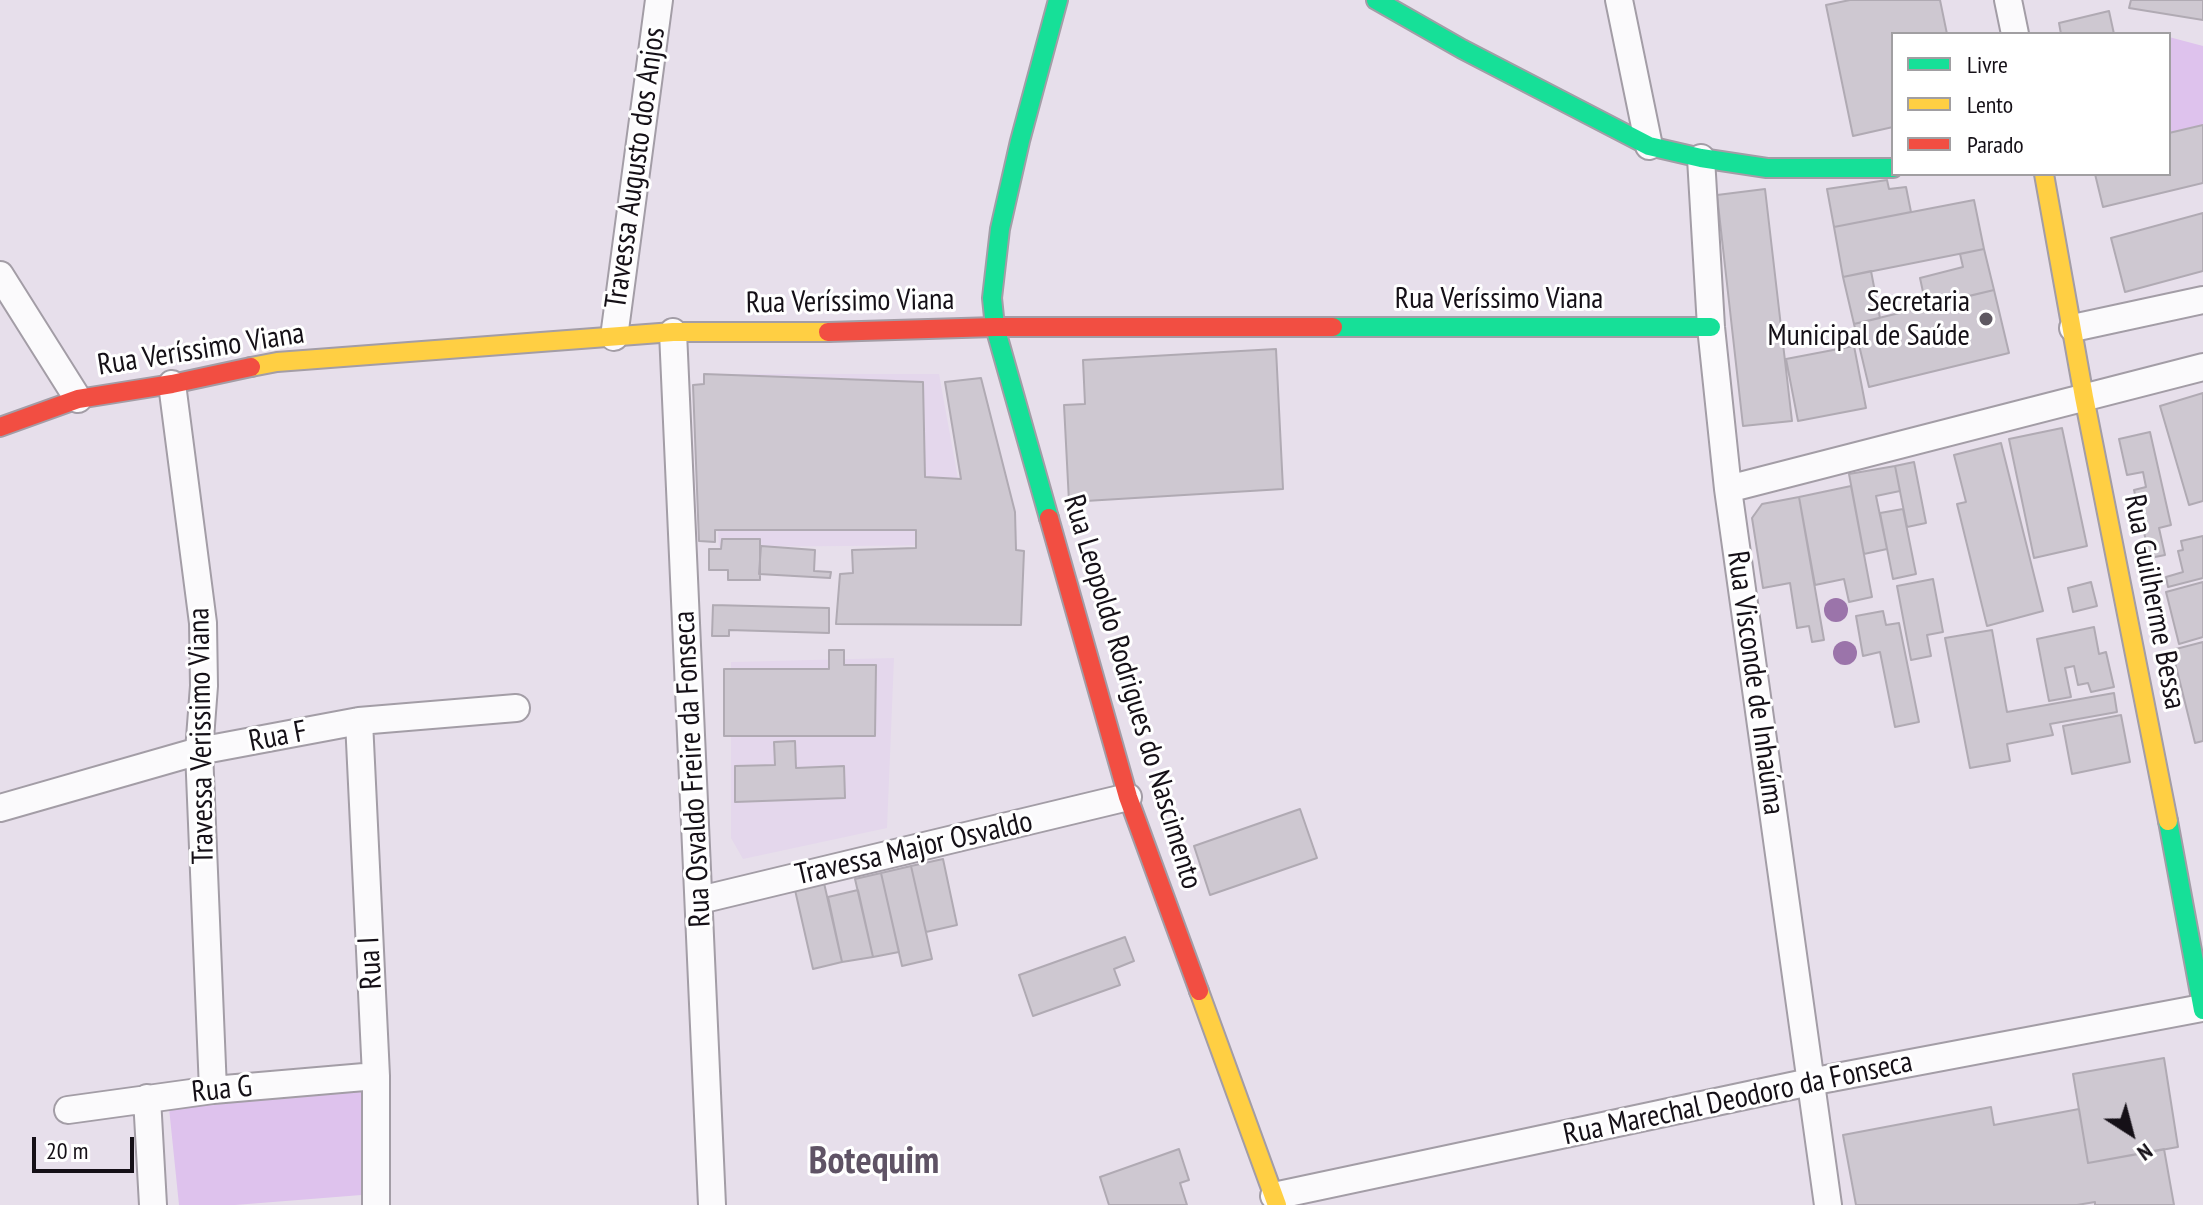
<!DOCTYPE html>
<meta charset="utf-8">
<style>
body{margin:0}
#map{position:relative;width:2203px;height:1205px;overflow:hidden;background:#e7dfeb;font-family:"PT Sans Narrow",sans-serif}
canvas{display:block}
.legend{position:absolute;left:1891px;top:32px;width:280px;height:144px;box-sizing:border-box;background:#fff;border:2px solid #a19fa2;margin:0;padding:10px 14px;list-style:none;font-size:24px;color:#151017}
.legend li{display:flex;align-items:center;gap:16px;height:40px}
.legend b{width:40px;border:2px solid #a19fa2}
.north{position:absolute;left:2091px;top:1093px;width:80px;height:80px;-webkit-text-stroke:6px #fff;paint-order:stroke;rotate:144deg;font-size:22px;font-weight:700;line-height:32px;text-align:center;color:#151017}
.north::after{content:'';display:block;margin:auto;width:28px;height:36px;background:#151017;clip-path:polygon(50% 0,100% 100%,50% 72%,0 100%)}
.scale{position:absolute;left:32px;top:1137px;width:102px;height:36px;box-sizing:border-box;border:4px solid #151017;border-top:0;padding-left:10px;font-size:24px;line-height:28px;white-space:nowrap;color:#151017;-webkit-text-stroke:6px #fff;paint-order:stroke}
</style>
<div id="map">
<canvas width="2203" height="1205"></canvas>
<ul class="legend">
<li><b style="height:10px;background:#16e098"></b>Livre</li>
<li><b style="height:10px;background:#ffcf43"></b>Lento</li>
<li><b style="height:10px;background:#f24e42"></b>Parado</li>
</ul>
<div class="north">N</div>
<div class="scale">20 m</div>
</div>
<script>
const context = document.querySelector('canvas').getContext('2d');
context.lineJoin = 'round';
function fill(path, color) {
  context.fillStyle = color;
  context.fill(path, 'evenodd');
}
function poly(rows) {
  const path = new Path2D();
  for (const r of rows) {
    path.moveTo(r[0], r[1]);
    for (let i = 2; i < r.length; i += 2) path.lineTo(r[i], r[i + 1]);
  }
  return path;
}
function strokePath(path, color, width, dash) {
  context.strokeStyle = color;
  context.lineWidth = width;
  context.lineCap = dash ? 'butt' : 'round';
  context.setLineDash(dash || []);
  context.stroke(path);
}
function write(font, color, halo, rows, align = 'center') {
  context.font = font + ' "PT Sans Narrow",sans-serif';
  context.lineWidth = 6;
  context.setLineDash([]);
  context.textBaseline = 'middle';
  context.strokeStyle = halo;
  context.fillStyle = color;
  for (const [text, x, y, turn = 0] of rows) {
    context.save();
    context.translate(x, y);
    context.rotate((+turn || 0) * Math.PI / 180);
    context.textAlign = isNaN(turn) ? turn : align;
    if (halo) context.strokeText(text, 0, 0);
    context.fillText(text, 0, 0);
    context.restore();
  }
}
const built = poly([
 [709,374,939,374,970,545,719,547],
 [894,658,887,828,743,859,731,838,731,662]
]);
const green = poly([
 [2169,37,2203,46,2203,125,2169,133],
 [385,1077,374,1194,235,1205,179,1205,168,1098]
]);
const building = poly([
 [1850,0,1940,0,1947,34,1893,34,1893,127,1853,136,1826,5,1850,0],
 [2131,0,2203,0,2203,20,2129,8,2131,0],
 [2109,11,2114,34,2061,34,2059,23,2109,11],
 [2203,125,2203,183,2103,207,2095,174,2169,174,2169,133,2203,125],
 [1887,180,1889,189,1906,187,1911,212,1834,227,1827,189,1887,180],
 [1765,189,1792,421,1743,426,1717,195,1765,189],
 [1974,200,1984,249,1843,277,1834,227,1974,200],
 [2203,213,2203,271,2125,292,2111,238,2203,213],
 [1984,249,1994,290,1926,306,1920,278,1963,267,1960,254,1984,249],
 [1871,271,1880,318,1854,324,1843,277,1871,271],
 [1994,290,2009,353,1869,387,1854,324,1994,290],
 [1854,346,1866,408,1798,421,1786,359,1854,346],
 [1276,349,1283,489,1069,502,1064,405,1085,404,1083,360,1276,349],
 [704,374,923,382,925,477,961,479,945,382,981,378,1015,512,1016,550,1024,551,1021,625,836,624,840,574,853,573,852,550,916,548,916,530,715,530,715,542,699,541,693,385,704,384,704,374],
 [2203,393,2203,501,2189,505,2160,406,2203,393],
 [2062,428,2087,546,2034,558,2009,439,2062,428],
 [2150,432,2171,525,2159,528,2165,555,2150,558,2134,490,2146,487,2143,472,2127,475,2119,439,2150,432],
 [2001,443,2043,611,1987,626,1957,504,1966,502,1954,455,2001,443],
 [1914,462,1926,523,1907,527,1895,466,1914,462],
 [1895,466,1900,491,1876,496,1887,549,1864,554,1849,474,1895,466],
 [1851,486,1872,597,1849,602,1844,579,1815,585,1799,497,1851,486],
 [1799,497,1824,640,1812,642,1809,626,1797,628,1790,583,1763,588,1752,518,1762,504,1799,497],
 [1903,509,1916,574,1893,579,1880,513,1903,509],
 [2203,536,2203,578,2168,587,2166,577,2183,572,2178,551,2183,550,2181,541,2203,536],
 [722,539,760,539,760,580,728,580,728,570,709,570,709,549,721,549,722,539],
 [761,546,815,550,814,571,831,572,830,578,759,574,761,546],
 [1933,579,1943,632,1927,635,1931,656,1911,660,1897,586,1933,579],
 [2091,582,2097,606,2073,612,2068,588,2091,582],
 [2203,582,2203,637,2179,644,2166,592,2203,582],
 [713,605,829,608,829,633,729,630,729,636,712,636,713,605],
 [1883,611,1886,625,1899,623,1919,722,1895,727,1880,652,1863,656,1856,616,1883,611],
 [2094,627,2099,654,2106,652,2114,687,2091,692,2088,683,2078,685,2074,666,2065,668,2071,697,2049,701,2037,639,2094,627],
 [1992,630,2007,712,2114,693,2117,712,2050,724,2053,735,2007,744,2010,761,1970,768,1945,638,1992,630],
 [2203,642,2203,741,2195,743,2172,650,2203,642],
 [829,650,844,650,844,665,876,665,875,736,724,736,724,669,829,669,829,650],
 [2121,715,2130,762,2072,774,2063,726,2121,715],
 [795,741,796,768,844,766,845,798,735,802,735,766,775,765,774,742,795,741],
 [1300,809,1317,858,1210,895,1194,846,1300,809],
 [943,859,957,925,926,932,911,866,943,859],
 [911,866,932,959,902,966,881,873,911,866],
 [881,873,899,952,873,957,855,879,881,873],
 [824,883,842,962,813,969,795,890,824,883],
 [858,890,873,957,842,962,828,897,858,890],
 [1125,937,1134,961,1114,969,1120,985,1033,1016,1019,975,1125,937],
 [2164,1058,2178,1147,2088,1163,2073,1074,2164,1058],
 [1991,1107,1994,1125,2079,1109,2088,1163,2164,1149,2174,1205,2095,1205,2095,1202,2077,1205,1856,1205,1843,1135,1991,1107],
 [1179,1149,1189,1180,1180,1183,1187,1205,1109,1205,1100,1177,1179,1149]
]);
const street = poly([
 [1619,0,1649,146],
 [2008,0,2015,34],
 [1701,158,1711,327,1728,489,1828,1205],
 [0,275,78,399],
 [2073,328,2203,300],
 [673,332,712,1205],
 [614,337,659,0],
 [172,384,203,623,204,686,199,751,213,1090],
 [1728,489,2203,367],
 [359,721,376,1076,376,1205],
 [0,808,199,751,359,721,516,708],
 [700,900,1128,797],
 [147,1098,153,1205],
 [68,1110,213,1090,376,1076],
 [1274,1196,1810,1082,2202,1008]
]);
const fast = poly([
 [1376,0,1462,49,1649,146,1701,158,1767,168,1893,168],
 [1333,327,1711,327],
 [1049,518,995,327,992,298,1000,229,1020,141,1058,0],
 [2168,821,2203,1010]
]);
const slow = poly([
 [2044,174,2084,397,2168,821],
 [251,367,277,362,673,332,828,332],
 [1199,991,1277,1205]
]);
const jam = poly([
 [828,332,995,327,1333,327],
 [0,427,78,399,172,384,251,367],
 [1049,518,1128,797,1199,991]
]);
const trees = [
 [1836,610],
 [1845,653]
];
const markers = [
 [1986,319,8,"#5e5861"]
];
const streetNames = [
 ["Travessa Augusto dos Anjos",636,168,-82],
 ["Rua Veríssimo Viana",1499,299],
 ["Rua Veríssimo Viana",850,302,-1],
 ["Rua Veríssimo Viana",201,350,-9],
 ["Rua Guilherme Bessa",2154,602,79],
 ["Rua Visconde de Inhaúma",1755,683,82],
 ["Rua Leopoldo Rodrigues do Nascimento",1132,692,73],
 ["Travessa Verissimo Viana",202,736,-91],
 ["Rua F",278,737,-11],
 ["Rua Osvaldo Freire da Fonseca",693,769,-93],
 ["Travessa Major Osvaldo",914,849,-13],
 ["Rua I",371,963,-93],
 ["Rua G",222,1090,-6],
 ["Rua Marechal Deodoro da Fonseca",1738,1099,-12]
];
const poiNames = [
 ["Secretaria",1970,302],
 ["Municipal de Saúde",1970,336]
];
const districtNames = [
 ["Botequim",874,1162]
];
fill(built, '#e4d7ec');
fill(green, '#dec2ed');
fill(building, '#cec8d1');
strokePath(building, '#b0aab3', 2);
strokePath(street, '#a39da6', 30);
strokePath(fast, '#a39da6', 22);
strokePath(slow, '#a39da6', 22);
strokePath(jam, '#a39da6', 22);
strokePath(street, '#fbfafc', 26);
strokePath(fast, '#16e098', 18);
strokePath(slow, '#ffcf43', 18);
strokePath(jam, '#f24e42', 18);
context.fillStyle = '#9b74aa';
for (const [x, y] of trees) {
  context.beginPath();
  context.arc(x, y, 12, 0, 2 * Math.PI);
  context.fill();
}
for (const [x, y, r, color] of markers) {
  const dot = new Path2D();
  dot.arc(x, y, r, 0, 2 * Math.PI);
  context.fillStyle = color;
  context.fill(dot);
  strokePath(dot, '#fff', 3);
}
write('30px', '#151017', '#fff', streetNames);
write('30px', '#151017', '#fff', poiNames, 'right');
write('bold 38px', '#5f5365', '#fff', districtNames);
</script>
